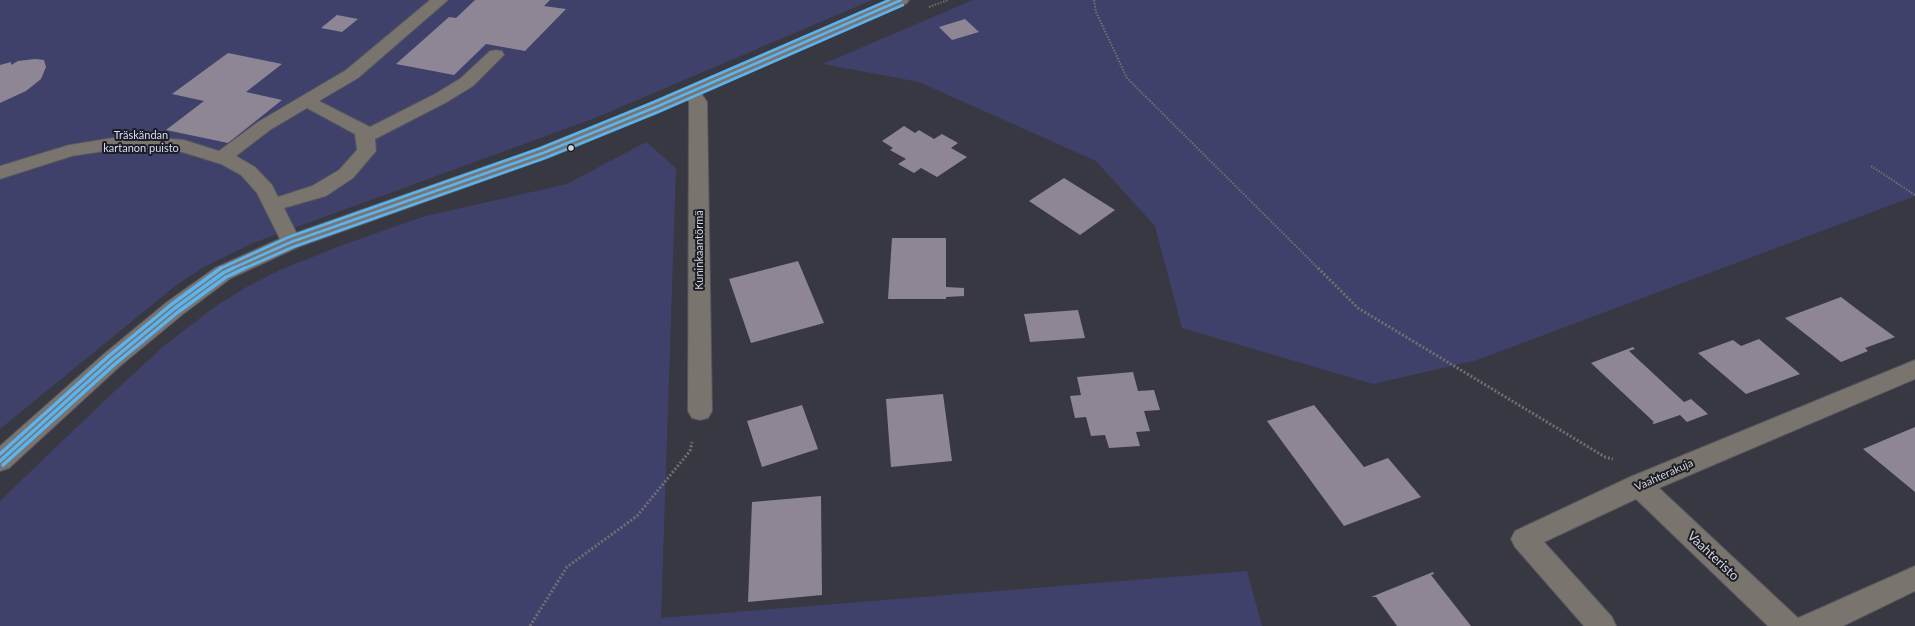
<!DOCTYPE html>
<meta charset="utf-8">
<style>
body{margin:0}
canvas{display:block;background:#373841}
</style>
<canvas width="1915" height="626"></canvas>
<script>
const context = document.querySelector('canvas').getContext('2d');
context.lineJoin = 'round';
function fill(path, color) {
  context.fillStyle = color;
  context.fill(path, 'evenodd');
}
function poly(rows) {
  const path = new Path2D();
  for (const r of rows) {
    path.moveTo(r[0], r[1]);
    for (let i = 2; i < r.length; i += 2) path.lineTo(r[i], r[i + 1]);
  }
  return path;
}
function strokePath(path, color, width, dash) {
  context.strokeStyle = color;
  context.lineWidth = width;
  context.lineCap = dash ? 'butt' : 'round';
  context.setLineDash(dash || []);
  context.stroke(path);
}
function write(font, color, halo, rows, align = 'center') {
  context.font = font + ' Lato,sans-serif';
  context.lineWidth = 4;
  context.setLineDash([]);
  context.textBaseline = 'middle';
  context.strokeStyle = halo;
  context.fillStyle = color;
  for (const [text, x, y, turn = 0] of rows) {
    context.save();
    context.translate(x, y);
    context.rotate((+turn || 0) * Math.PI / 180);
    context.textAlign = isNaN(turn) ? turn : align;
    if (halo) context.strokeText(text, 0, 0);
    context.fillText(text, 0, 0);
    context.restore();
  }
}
const green = poly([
 [0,0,872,0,595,118,253,243,202,268,175,286,0,429],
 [973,0,1915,0,1915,196,1477,360,1373,384,1182,328,1155,226,1096,161,919,82,823,64],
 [646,142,676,168,661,618,1247,571,1262,626,0,626,0,501,103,402,165,345,216,306,245,288,280,270,340,246,422,217,567,184]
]);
const building = poly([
 [475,0,550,0,544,6,566,9,525,51,486,44,454,75,396,64,449,17,456,18],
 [337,15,358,19,342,32,321,28],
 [965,19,979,32,952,40,939,27],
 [228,53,282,64,246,92,282,100,228,143,166,130,204,101,172,94],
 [35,59,44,60,46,67,41,79,26,91,0,103,0,65,11,62,11,65,18,61],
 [904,126,915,133,919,130,934,139,942,134,958,143,951,148,967,157,937,177,921,168,914,173,898,164,906,159,890,150,893,148,882,141],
 [1064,178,1115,210,1080,235,1029,201],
 [892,238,946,238,946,287,964,288,964,296,946,297,946,299,888,299],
 [798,261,824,323,751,343,729,279],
 [1841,297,1862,313,1895,337,1865,348,1868,351,1841,362,1785,318],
 [1078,310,1085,338,1030,342,1024,314],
 [1759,339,1800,374,1746,394,1698,353,1733,340,1741,346],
 [1633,347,1635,349,1629,351,1684,402,1691,399,1708,414,1687,422,1680,415,1654,424,1652,423,1654,422,1591,363],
 [1133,372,1138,391,1154,390,1160,410,1144,411,1150,431,1136,432,1140,446,1109,448,1105,435,1091,436,1086,417,1075,418,1070,396,1081,395,1077,377],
 [943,394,952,461,891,467,886,399],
 [802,405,818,449,762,467,747,421],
 [1314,405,1364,467,1388,458,1421,497,1344,526,1267,421],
 [1915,427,1915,492,1863,449],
 [821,496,822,595,748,602,752,502],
 [1433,572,1434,574,1431,575,1471,626,1397,626,1376,597,1371,597]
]);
const pathFar1 = poly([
 [1094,0,1096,12,1127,78,1319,269],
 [929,7,948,0],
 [1871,166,1915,195]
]);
const path = poly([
 [1318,268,1358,308,1605,457,1613,459],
 [530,626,567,567,637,516,690,451,692,442]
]);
const minor = poly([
 [430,0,448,0,358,78,319,101,370,127,435,94,461,78,490,51,496,50,502,51,504,55,473,86,447,102,375,139,376,151,353,178,326,196,284,208,301,242,298,247,291,249,284,247,257,193,241,175,221,164,182,152,131,147,72,156,0,179,0,166,69,145,131,135,184,140,219,151,258,122,346,70,430,0],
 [307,108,355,134,357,150,339,170,312,186,278,197,272,185,255,167,236,156,270,130,307,108],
 [692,87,698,88,707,102,712,411,708,418,700,420,692,418,688,411,689,102,683,92,686,88,692,87],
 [1915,360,1915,379,1659,488,1798,618,1915,566,1915,591,1843,626,1768,626,1636,499,1544,542,1612,617,1616,626,1584,626,1515,547,1511,539,1515,531,1630,477,1915,360]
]);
const major = poly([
 [888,0,909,0,907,3,662,111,550,157,298,247,231,278,183,314,120,366,9,468,0,471,0,446,104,354,167,302,215,268,284,237,536,149,650,103,888,0]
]);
const bus1Far1 = poly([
 [231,269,291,242,543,153,656,107,901,0]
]);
const bus1 = poly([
 [0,461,112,360,175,308,223,273,233,268]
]);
const bus2Far1 = poly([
 [243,269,293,247,545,158,658,112,903,5]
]);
const bus2 = poly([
 [3,465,115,364,178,312,226,277,245,268]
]);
const bus3Far1 = poly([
 [219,269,289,237,541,148,654,102,889,0]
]);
const bus3 = poly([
 [0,454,109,356,172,304,221,268]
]);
const markers = [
 [571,148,3.5,"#d3d5df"]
];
const parkNames = [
 ["Träskändan",141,135],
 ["kartanon puisto",141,148]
];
const streetNames = [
 ["Kuninkaantörmä",699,250,-90],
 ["Vaahterakuja",1664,475,-24]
];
const nearStreetnames = [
 ["Vaahteristo",1713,556,43]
];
fill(green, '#3f416b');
fill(building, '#8e8695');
strokePath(minor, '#54555d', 2);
strokePath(major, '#54555d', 2);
strokePath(pathFar1, '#726f70', 2, [1.5, 1.5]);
strokePath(path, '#726f70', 3, [2, 2]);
fill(minor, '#79746e');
fill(major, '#7a7471');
strokePath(bus1Far1, '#5ab4ef', 2.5);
strokePath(bus1, '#5ab4ef', 3.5);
strokePath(bus2Far1, '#5ab4ef', 2.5);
strokePath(bus2, '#5ab4ef', 3.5);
strokePath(bus3Far1, '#5ab4ef', 2.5);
strokePath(bus3, '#5ab4ef', 3.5);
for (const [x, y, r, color] of markers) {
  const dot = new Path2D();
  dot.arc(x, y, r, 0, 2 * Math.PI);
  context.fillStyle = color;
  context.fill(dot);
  strokePath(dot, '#1c1d24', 1.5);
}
write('11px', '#d6dafd', '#1c1d24', parkNames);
write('11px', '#d3d5df', '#1c1d24', streetNames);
write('13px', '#d3d5df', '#1c1d24', nearStreetnames);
</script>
